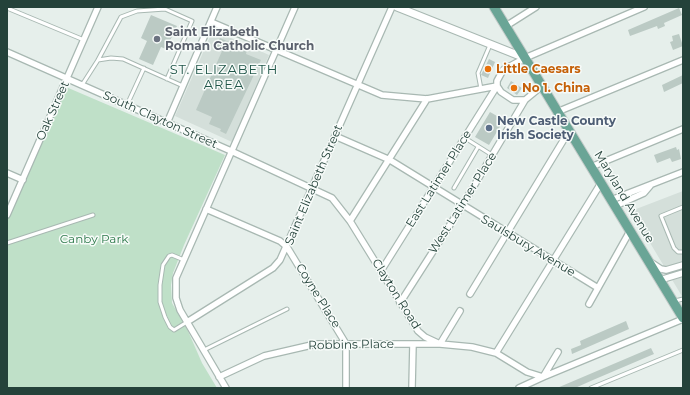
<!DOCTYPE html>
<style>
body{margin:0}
#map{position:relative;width:690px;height:395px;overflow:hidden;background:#e6efeb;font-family:Montserrat,sans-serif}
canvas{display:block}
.frame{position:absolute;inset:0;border:8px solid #24423a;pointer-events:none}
</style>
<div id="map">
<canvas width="690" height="395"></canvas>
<div class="frame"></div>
</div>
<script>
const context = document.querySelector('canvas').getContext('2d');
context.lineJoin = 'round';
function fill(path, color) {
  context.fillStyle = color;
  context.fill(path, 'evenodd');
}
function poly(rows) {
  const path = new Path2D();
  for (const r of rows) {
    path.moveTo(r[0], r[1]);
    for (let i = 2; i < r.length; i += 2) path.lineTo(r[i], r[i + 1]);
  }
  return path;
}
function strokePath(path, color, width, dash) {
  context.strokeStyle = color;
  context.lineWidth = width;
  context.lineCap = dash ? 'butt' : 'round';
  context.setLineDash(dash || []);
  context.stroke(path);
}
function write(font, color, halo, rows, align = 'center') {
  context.font = font + ' Montserrat,sans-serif';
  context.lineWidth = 3;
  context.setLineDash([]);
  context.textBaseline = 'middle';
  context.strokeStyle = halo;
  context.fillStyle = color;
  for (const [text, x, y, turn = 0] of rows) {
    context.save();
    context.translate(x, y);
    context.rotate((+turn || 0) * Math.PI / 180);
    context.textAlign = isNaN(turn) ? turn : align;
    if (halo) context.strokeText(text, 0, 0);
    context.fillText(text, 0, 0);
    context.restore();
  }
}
const built = poly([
 [213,30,269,55,232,142,175,116],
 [683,191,683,298,631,211]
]);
const green = poly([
 [66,87,225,155,184,245,173,273,171,285,172,303,188,331,202,363,217,388,7,388,7,221]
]);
const building = poly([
 [679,8,682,15,664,23,665,26,658,29,657,26,630,36,628,30],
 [151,15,177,26,166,49,161,47,153,65,139,59,147,41,141,38],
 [679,34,683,46,673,50,670,42,673,41,672,36],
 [220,38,247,50,246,54,261,60,226,134,220,131,221,129,209,124,212,117,196,110,222,51,215,49],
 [489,59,495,62,488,78,481,75],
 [683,75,683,83,664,92,662,85],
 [511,81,522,88,517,95,507,88],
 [490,112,504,120,489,145,475,137],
 [676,147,677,150,679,149,681,159,672,162,670,158,657,163,654,155],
 [626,321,629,329,572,354,571,349,581,345,580,341],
 [651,348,654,354,593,380,575,388,557,388]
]);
const service = poly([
 [7,8,84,40],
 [98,60,111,58,123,59,183,86],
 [82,85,98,60,121,17,137,11,165,9,192,21,167,79],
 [481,89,478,73,490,45],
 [127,105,144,68],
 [465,138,492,155],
 [454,188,478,147],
 [683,207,661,216,674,248,678,252,683,252],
 [7,243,93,215],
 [184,260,172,255,169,256,163,265,160,285,160,302,165,317,170,327,174,330,187,322],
 [675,301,683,299],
 [204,350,287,309],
 [591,388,683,350]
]);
const minor = poly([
 [211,22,382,95,427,99,497,86],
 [506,26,536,7],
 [7,52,231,151,332,198,350,221,418,331,425,337,440,344,472,347,496,353,527,372,543,377,683,319],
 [525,100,513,100,501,92,497,86,497,81,503,70,525,58,644,7],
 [557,112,683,60],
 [167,123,217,7],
 [335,136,390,160,598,288],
 [591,167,683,129],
 [7,173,23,180],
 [611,200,683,172],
 [615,206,644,193,650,186],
 [206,209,280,241,287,247,346,344,346,388],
 [7,215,98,7],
 [350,221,427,99],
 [652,263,661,269,666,270,683,265],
 [381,271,497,86],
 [660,280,683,273],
 [470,294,569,131],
 [400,303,462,206,525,100,542,86],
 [589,304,630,231],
 [187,322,273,268,280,260,392,7],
 [496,353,601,183],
 [219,377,264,356,316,344,440,344,460,311],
 [226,388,180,310,176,298,176,278,295,7],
 [412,388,413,344],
 [519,388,543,377,558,352]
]);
const tertiary = poly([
 [397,7,525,58]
]);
const primary = poly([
 [494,7,683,318]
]);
const markers = [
 [157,39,4,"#6b7280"],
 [488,69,4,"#e8710a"],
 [514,88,4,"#e8710a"],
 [489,128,4,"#5c6f8a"]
];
const worshipNames = [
 ["Saint Elizabeth",165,32],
 ["Roman Catholic Church",165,46]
];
const foodNames = [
 ["Little Caesars",496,69],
 ["No 1. China",522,88]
];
const streetNames = [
 ["Oak Street",53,111,-66],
 ["South Clayton Street",160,120,24],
 ["East Latimer Place",439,179,-58],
 ["Saint Elizabeth Street",314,185,-67],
 ["Maryland Avenue",624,197,59],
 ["West Latimer Place",463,203,-58],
 ["Saulsbury Avenue",528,246,31],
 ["Clayton Road",396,294,58],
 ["Coyne Place",318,296,58],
 ["Robbins Place",351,345,-1]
];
const serviceNames = [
 ["New Castle County",497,121],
 ["Irish Society",497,135]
];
const parkNames = [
 ["Canby Park",94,239]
];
const neighbourhoodNames = [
 ["ST. ELIZABETH",224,70],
 ["AREA",224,85]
];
fill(built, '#d4dfda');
fill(green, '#bfe0c8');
fill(building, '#bbcac4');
strokePath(service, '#a8b8b2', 5);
strokePath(minor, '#a8b8b2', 8);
strokePath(tertiary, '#a8b8b2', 9);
strokePath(primary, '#c2cac8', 11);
strokePath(service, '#fff', 3);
strokePath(minor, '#fff', 5.5);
strokePath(tertiary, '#fff', 7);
strokePath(primary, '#6aa596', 9);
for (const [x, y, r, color] of markers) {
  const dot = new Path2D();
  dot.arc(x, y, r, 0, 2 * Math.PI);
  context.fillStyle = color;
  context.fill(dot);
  strokePath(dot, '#f7fbf9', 1.5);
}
write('bold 12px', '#5b616d', '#f7fbf9', worshipNames, 'left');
write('bold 12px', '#c56008', '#f7fbf9', foodNames, 'left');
write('12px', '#24423a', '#f7fbf9', streetNames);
write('bold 12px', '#4e5e75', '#f7fbf9', serviceNames, 'left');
write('12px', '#2d7a4b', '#f7fbf9', parkNames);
context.letterSpacing = '1px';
write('13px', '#1f5548', '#f7fbf9', neighbourhoodNames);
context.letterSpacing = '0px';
</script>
